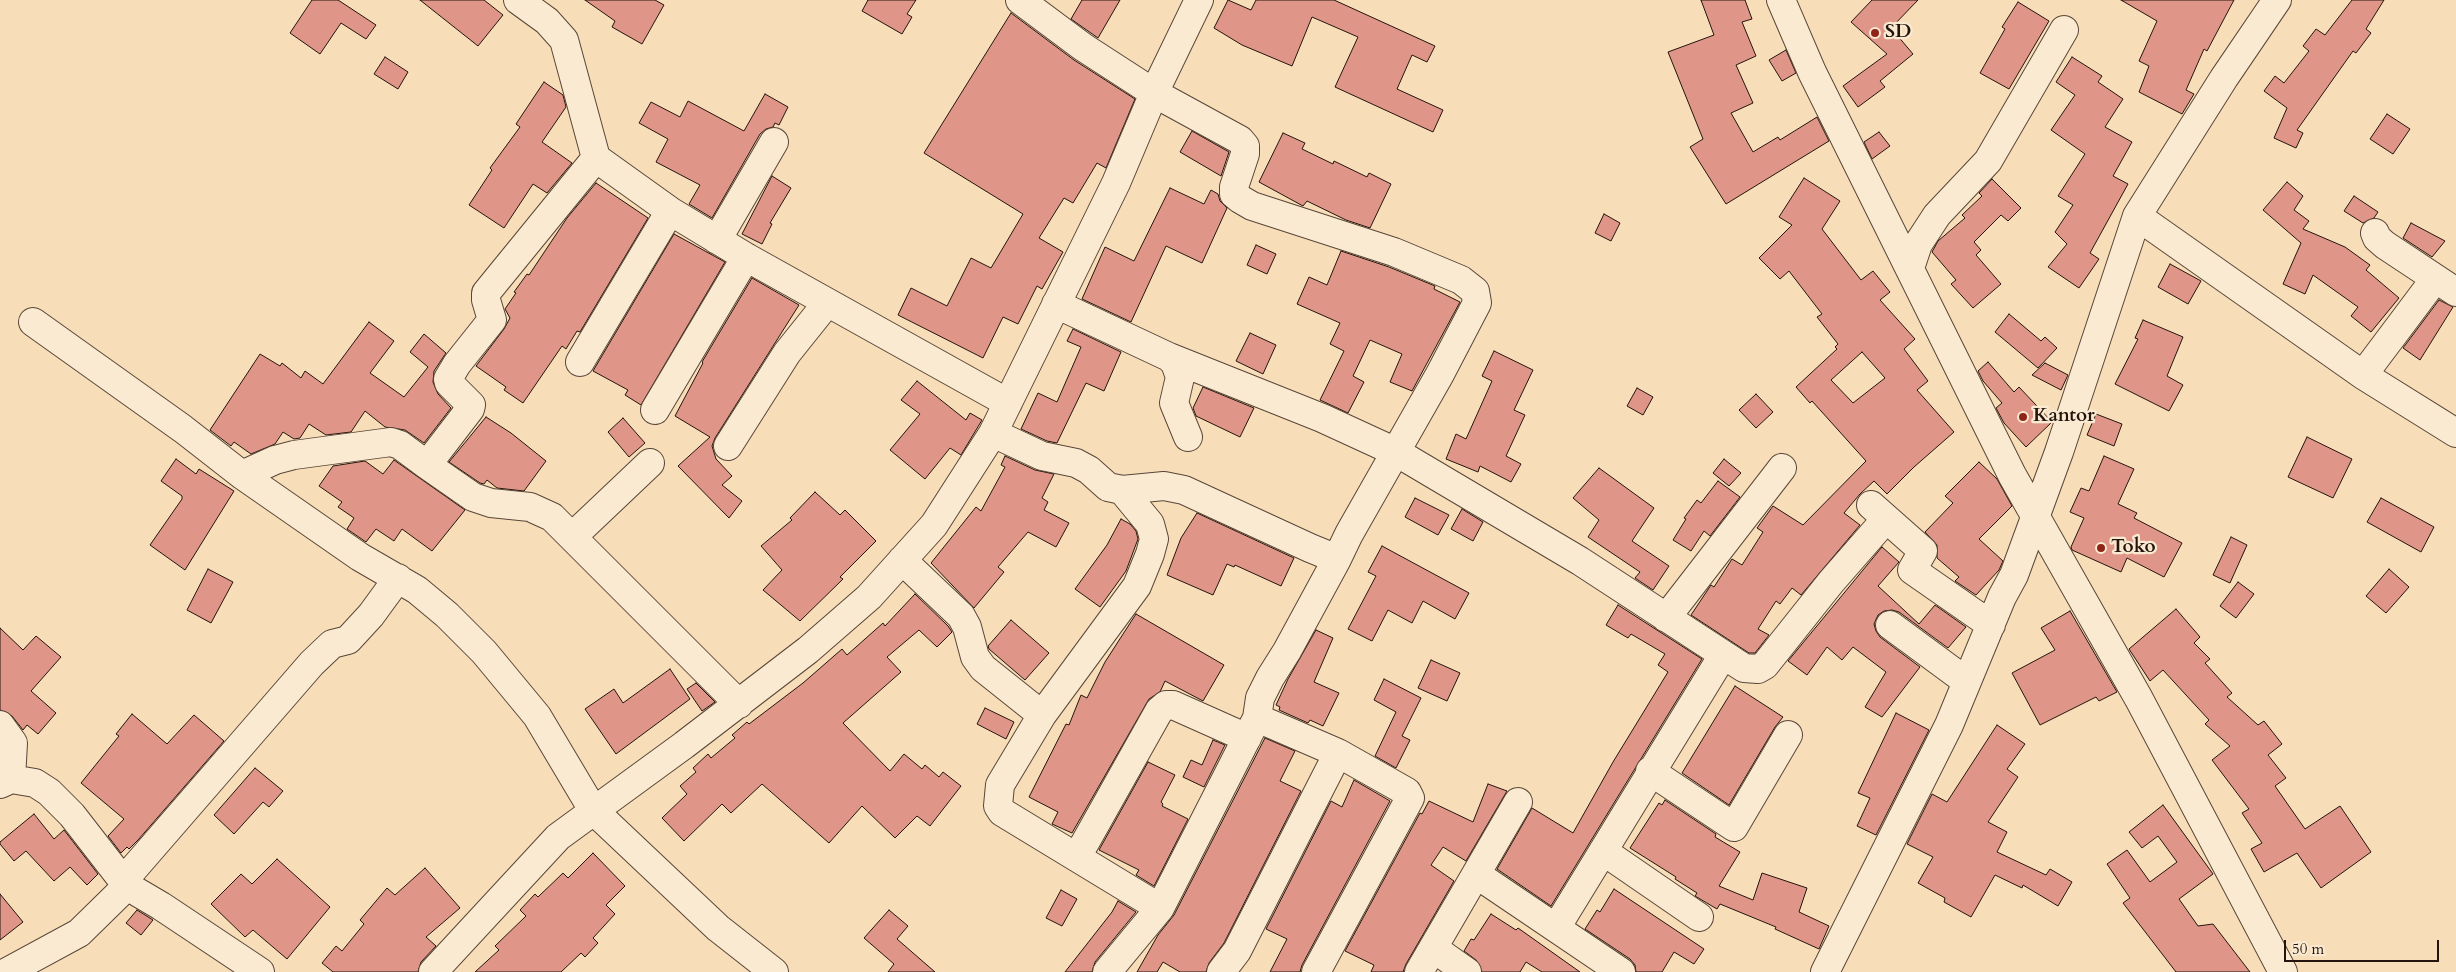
<!DOCTYPE html>
<style>
body{margin:0}
#map{position:relative;width:2456px;height:972px;overflow:hidden;background:#f8deb8;font-family:Cardo,serif}
canvas{display:block}
.scale{position:absolute;left:2284px;top:940px;width:155px;height:22px;box-sizing:border-box;border:2px solid #24140d;border-top:0;padding-left:6px;font-size:15px;line-height:18px;white-space:nowrap;color:#24140d;-webkit-text-stroke:4px #faead1;paint-order:stroke}
</style>
<div id="map">
<canvas width="2456" height="972"></canvas>
<div class="scale">50 m</div>
</div>
<script>
const context = document.querySelector('canvas').getContext('2d');
context.lineJoin = 'round';
function fill(path, color) {
  context.fillStyle = color;
  context.fill(path, 'evenodd');
}
function poly(rows) {
  const path = new Path2D();
  for (const r of rows) {
    path.moveTo(r[0], r[1]);
    for (let i = 2; i < r.length; i += 2) path.lineTo(r[i], r[i + 1]);
  }
  return path;
}
function strokePath(path, color, width, dash) {
  context.strokeStyle = color;
  context.lineWidth = width;
  context.lineCap = dash ? 'butt' : 'round';
  context.setLineDash(dash || []);
  context.stroke(path);
}
function write(font, color, halo, rows, align = 'center') {
  context.font = font + ' Cardo,serif';
  context.lineWidth = 4.5;
  context.setLineDash([]);
  context.textBaseline = 'middle';
  context.strokeStyle = halo;
  context.fillStyle = color;
  for (const [text, x, y, turn = 0] of rows) {
    context.save();
    context.translate(x, y);
    context.rotate((+turn || 0) * Math.PI / 180);
    context.textAlign = isNaN(turn) ? turn : align;
    if (halo) context.strokeText(text, 0, 0);
    context.fillText(text, 0, 0);
    context.restore();
  }
}
const building = poly([
 [312,0,338,0,376,25,366,39,341,23,320,54,290,33,312,0],
 [420,0,484,0,503,15,478,46,420,0],
 [585,0,655,0,664,5,642,44,612,27,615,21,585,0],
 [868,0,916,0,907,14,912,17,902,34,862,11,868,0],
 [1082,0,1120,0,1098,38,1071,19,1082,0],
 [1228,0,1251,10,1256,0,1334,0,1435,46,1427,62,1412,55,1397,89,1443,110,1433,132,1335,87,1358,37,1312,17,1292,66,1242,45,1214,28,1228,0],
 [1701,0,1745,0,1752,19,1742,22,1756,56,1736,65,1753,103,1731,113,1753,152,1778,137,1780,140,1817,117,1829,141,1726,204,1690,147,1703,139,1668,52,1714,35,1701,0],
 [1872,0,1918,0,1891,28,1913,54,1880,81,1885,87,1858,107,1843,86,1887,54,1851,22,1872,0],
 [2121,0,2234,0,2207,51,2204,49,2186,90,2194,94,2182,114,2139,92,2149,66,2139,61,2157,21,2121,0],
 [2352,0,2384,0,2366,29,2371,33,2356,53,2353,51,2297,130,2303,133,2296,148,2274,138,2287,108,2264,91,2275,76,2284,83,2309,51,2303,46,2316,29,2325,35,2352,0],
 [2018,2,2049,21,2009,89,1980,73,2005,29,2002,27,2018,2],
 [1011,13,1074,60,1135,99,1106,168,1097,163,1073,203,1064,198,1039,238,1063,252,1042,289,1037,286,1018,324,1003,317,983,358,898,315,911,288,947,306,971,258,991,268,1023,214,924,153,1011,13],
 [1786,50,1796,73,1782,81,1769,60,1786,50],
 [385,57,408,72,398,89,374,74,385,57],
 [2072,57,2102,76,2098,82,2123,99,2105,127,2132,142,2113,176,2128,184,2090,253,2099,259,2079,288,2048,267,2067,244,2055,232,2073,205,2058,196,2085,154,2051,130,2075,95,2056,82,2072,57],
 [544,82,563,95,566,107,542,142,572,163,547,193,533,184,504,228,469,205,492,170,490,168,520,127,516,124,544,82],
 [765,94,788,107,779,125,775,123,773,127,766,129,760,134,712,218,689,204,700,185,656,162,668,139,639,123,651,102,680,117,688,101,744,131,765,94],
 [2387,114,2410,129,2393,154,2370,139,2387,114],
 [1192,131,1229,152,1221,176,1180,152,1192,131],
 [1879,132,1890,146,1872,159,1864,142,1879,132],
 [1283,133,1305,143,1302,149,1333,164,1334,161,1367,177,1369,173,1391,184,1370,228,1346,220,1307,201,1303,206,1259,182,1283,133],
 [772,176,791,188,770,223,772,224,762,244,742,234,772,176],
 [1804,178,1840,201,1822,229,1861,280,1873,271,1890,292,1880,300,1915,339,1904,349,1928,381,1917,390,1954,432,1914,467,1887,494,1874,481,1860,494,1844,513,1860,525,1801,595,1792,588,1780,604,1776,601,1758,629,1769,635,1755,653,1749,653,1691,615,1711,585,1714,587,1732,559,1742,565,1763,532,1757,528,1773,506,1803,525,1866,461,1812,401,1810,403,1796,387,1837,349,1835,347,1838,344,1817,317,1822,314,1789,271,1780,279,1759,258,1792,225,1779,217,1804,178],
 [1862,352,1885,378,1853,403,1831,380,1862,352],
 [1992,179,2021,208,2008,221,2001,215,1974,242,1981,250,1976,255,2001,284,1973,308,1951,284,1956,280,1932,252,1938,241,1965,218,1962,215,1982,196,1979,193,1992,179],
 [2287,182,2303,196,2294,210,2309,221,2303,229,2345,247,2370,265,2366,270,2399,298,2371,332,2351,316,2358,307,2313,275,2305,294,2283,284,2301,243,2263,210,2287,182],
 [596,183,648,218,580,332,577,331,566,349,562,346,523,403,504,390,506,387,476,366,504,329,510,318,505,309,516,293,514,292,527,274,529,275,567,218,596,183],
 [1170,188,1204,204,1211,190,1218,194,1220,201,1227,208,1202,263,1166,246,1131,322,1082,299,1105,247,1134,261,1170,188],
 [2354,196,2378,212,2374,218,2363,223,2344,211,2354,196],
 [1604,214,1620,223,1611,241,1595,233,1604,214],
 [2411,223,2445,241,2432,257,2403,238,2411,223],
 [674,234,725,262,641,405,625,395,628,390,593,371,674,234],
 [1256,245,1276,254,1267,274,1247,265,1256,245],
 [1341,251,1389,267,1435,286,1434,289,1460,302,1412,391,1390,382,1402,354,1370,340,1353,376,1364,382,1348,413,1320,400,1344,351,1330,344,1340,323,1297,304,1309,277,1327,285,1341,251],
 [2170,264,2201,281,2188,304,2158,287,2170,264],
 [752,278,799,305,715,438,712,446,716,459,732,476,722,485,742,501,729,518,678,466,710,437,675,416,703,363,702,362,752,278],
 [2439,300,2453,307,2420,360,2403,348,2439,300],
 [2009,314,2041,341,2045,337,2057,348,2038,368,1995,332,2009,314],
 [2143,320,2183,337,2167,376,2183,385,2169,411,2115,384,2138,339,2135,338,2143,320],
 [369,322,394,341,370,373,404,397,428,367,410,352,424,334,446,353,434,371,433,382,438,394,451,408,424,443,405,430,385,427,365,411,351,432,326,435,309,424,300,438,294,439,283,432,275,444,251,454,234,442,231,446,210,430,260,354,280,366,282,363,301,378,305,371,323,384,369,322],
 [1073,329,1121,352,1104,391,1086,383,1057,443,1047,441,1021,429,1038,393,1057,402,1081,347,1067,341,1073,329],
 [1250,333,1276,345,1263,374,1236,361,1250,333],
 [1494,351,1533,370,1514,410,1525,415,1506,456,1521,464,1511,482,1480,466,1478,472,1446,459,1456,434,1466,439,1492,381,1482,376,1494,351],
 [1988,362,2014,392,2019,387,2052,422,2026,447,2004,423,1996,408,2002,403,1983,381,1978,371,1988,362],
 [2045,363,2068,375,2061,390,2032,375,2045,363],
 [917,381,966,420,970,413,982,420,961,455,950,448,925,479,890,450,920,414,901,400,917,381],
 [1203,387,1254,408,1240,437,1196,416,1193,408,1203,387],
 [1637,388,1653,397,1643,415,1627,406,1637,388],
 [1756,394,1773,412,1756,428,1739,410,1756,394],
 [2096,414,2122,424,2114,446,2087,435,2096,414],
 [486,417,511,433,546,461,524,491,497,488,487,480,484,484,480,483,449,462,486,417],
 [623,418,645,443,629,457,608,432,623,418],
 [2307,437,2352,459,2333,498,2288,477,2307,437],
 [1005,456,1035,470,1054,474,1042,498,1048,502,1044,510,1069,523,1056,547,1028,532,998,567,1004,572,974,608,931,563,976,507,981,511,1005,467,1001,465,1005,456],
 [2104,456,2134,469,2118,504,2137,513,2134,518,2182,543,2164,577,2127,558,2121,572,2072,550,2071,547,2084,518,2070,512,2081,488,2089,491,2104,456],
 [176,459,196,474,199,469,234,491,185,570,150,545,182,499,182,496,161,481,176,459],
 [1724,459,1741,473,1729,486,1713,473,1724,459],
 [394,460,465,510,432,551,402,529,394,541,376,529,366,542,347,529,354,518,338,507,342,502,319,486,333,466,365,461,383,474,394,460],
 [1979,462,1997,479,2012,506,1979,539,2003,561,1999,570,1976,595,1955,581,1959,577,1937,558,1937,545,1925,532,1953,503,1945,496,1979,462],
 [1599,468,1654,508,1632,541,1669,566,1653,590,1635,578,1640,572,1588,537,1599,520,1573,498,1599,468],
 [1718,481,1740,497,1710,536,1704,531,1691,551,1673,540,1686,519,1684,518,1697,500,1701,503,1718,481],
 [815,492,840,515,845,510,876,541,840,577,843,579,800,621,763,590,782,570,761,546,792,520,790,518,815,492],
 [1415,498,1449,515,1438,535,1405,517,1415,498],
 [2381,498,2434,527,2421,552,2367,522,2381,498],
 [1462,509,1483,522,1473,541,1451,529,1462,509],
 [1197,513,1294,558,1281,586,1235,565,1234,567,1227,564,1213,595,1167,575,1181,538,1197,513],
 [1121,519,1130,524,1136,531,1138,539,1126,571,1100,607,1075,589,1107,545,1121,519],
 [2231,537,2247,545,2230,583,2213,575,2231,537],
 [1382,546,1469,593,1455,619,1423,601,1412,623,1388,610,1372,641,1348,629,1376,576,1368,572,1382,546],
 [1882,547,1899,562,1878,586,1919,624,1935,605,1966,627,1948,648,1899,612,1892,610,1884,611,1878,615,1874,624,1876,631,1880,637,1920,667,1882,717,1865,707,1886,672,1853,647,1842,660,1827,647,1807,675,1788,661,1882,547],
 [208,569,233,582,211,623,187,610,208,569],
 [2389,569,2409,587,2386,613,2366,596,2389,569],
 [2238,582,2254,594,2236,618,2220,606,2238,582],
 [915,594,948,626,952,632,937,647,919,630,887,657,901,672,843,723,890,771,904,754,922,769,925,765,939,777,943,772,961,786,930,826,917,816,895,838,862,806,829,843,762,784,731,813,722,804,684,841,662,818,687,794,680,786,696,772,693,768,708,754,711,758,735,738,732,735,747,722,749,724,803,683,842,649,847,655,883,623,885,626,915,594],
 [1618,605,1702,659,1551,906,1497,869,1532,808,1573,833,1613,762,1668,672,1658,665,1665,654,1631,634,1628,638,1606,625,1618,605],
 [2176,609,2200,637,2194,643,2210,659,2205,663,2232,693,2227,697,2258,725,2264,721,2282,744,2268,755,2286,778,2275,786,2305,829,2340,806,2371,852,2321,888,2297,853,2264,872,2251,849,2262,843,2242,813,2249,809,2212,760,2230,746,2205,724,2209,720,2163,670,2150,681,2129,649,2176,609],
 [2070,611,2117,692,2099,701,2096,697,2040,725,2012,673,2055,650,2041,628,2070,611],
 [1136,614,1224,665,1203,701,1165,681,1160,692,1149,699,1072,833,1052,824,1058,812,1029,797,1066,724,1069,725,1081,695,1087,698,1105,662,1136,614],
 [1011,620,1049,653,1025,680,989,649,988,646,1011,620],
 [0,628,23,650,36,636,61,657,31,691,56,713,38,734,27,725,23,730,12,716,0,710,0,628],
 [1316,630,1333,638,1314,682,1339,693,1323,726,1310,720,1308,723,1279,710,1280,707,1276,705,1288,679,1316,630],
 [1431,660,1460,673,1447,701,1418,688,1431,660],
 [670,669,690,699,616,754,585,709,614,689,623,703,670,669],
 [1384,679,1421,698,1402,736,1410,740,1396,768,1375,756,1396,712,1374,700,1384,679],
 [696,683,715,702,702,711,687,689,696,683],
 [1735,686,1783,717,1775,727,1729,805,1682,773,1735,686],
 [985,708,1014,722,1006,739,977,724,985,708],
 [1896,713,1929,730,1876,835,1857,826,1870,798,1858,793,1896,713],
 [132,714,167,744,194,715,224,741,138,840,129,849,127,847,121,853,108,836,124,819,81,783,119,736,116,734,132,714],
 [1997,725,2025,744,2007,769,2018,777,1988,822,2007,832,1997,852,2046,875,2050,869,2072,882,2058,906,2023,885,2022,888,1995,875,1971,917,1944,902,1945,898,1918,883,1933,857,1907,844,1932,794,1947,802,1997,725],
 [1265,738,1295,751,1280,781,1301,791,1224,943,1209,963,1206,972,1180,972,1163,962,1157,972,1137,972,1158,935,1174,915,1265,738],
 [1213,740,1225,745,1204,787,1183,777,1191,760,1202,765,1213,740],
 [1148,762,1175,775,1161,802,1163,804,1162,806,1188,819,1154,886,1136,875,1139,870,1099,850,1148,762],
 [255,768,283,791,269,807,263,802,234,834,214,815,255,768],
 [1354,780,1390,801,1302,965,1300,972,1270,972,1287,939,1266,929,1331,801,1342,807,1354,780],
 [1488,784,1507,791,1466,861,1443,847,1431,865,1454,881,1406,964,1403,972,1371,972,1374,965,1345,951,1420,813,1422,814,1429,801,1473,822,1488,784],
 [1665,800,1716,834,1715,837,1740,852,1719,886,1753,900,1762,873,1807,888,1799,912,1829,926,1819,949,1775,929,1776,927,1720,904,1717,909,1695,896,1697,893,1675,879,1676,877,1630,848,1659,803,1662,805,1665,800],
 [2163,805,2213,874,2179,899,2198,926,2213,924,2250,972,2176,972,2123,903,2130,898,2107,864,2127,850,2150,882,2177,862,2158,836,2142,848,2129,832,2163,805],
 [34,814,54,839,64,830,98,874,87,885,70,867,54,881,26,851,14,861,0,844,0,842,34,814],
 [593,853,625,886,606,905,615,914,593,938,598,943,585,957,581,953,561,972,475,972,499,950,495,946,526,916,520,910,535,894,538,897,563,873,568,878,593,853],
 [277,859,330,907,287,959,253,930,245,937,211,904,241,874,252,884,277,859],
 [425,868,460,908,426,937,436,946,421,962,418,972,333,972,322,963,336,946,342,951,364,924,360,920,387,888,395,895,425,868],
 [1614,889,1704,949,1694,964,1674,952,1662,972,1636,972,1635,965,1630,959,1585,929,1597,910,1600,912,1614,889],
 [1061,890,1077,899,1062,926,1046,918,1061,890],
 [0,894,23,922,0,940,0,894],
 [1118,901,1136,912,1095,962,1092,972,1065,972,1112,912,1118,901],
 [137,910,153,920,141,935,126,923,137,910],
 [889,910,908,926,897,939,935,972,888,972,894,964,864,938,889,910],
 [1491,914,1516,930,1518,928,1580,972,1542,972,1526,962,1520,972,1482,972,1476,960,1464,951,1471,939,1474,940,1491,914]
]);
const minor = poly([
 [518,0,547,21,564,40,596,158,670,211,746,257,1008,403],
 [1781,0,1812,72,2012,475,2139,699,2283,972],
 [2137,216,2363,375,2456,433],
 [2375,233,2377,238,2385,245,2456,292],
 [717,240,774,142],
 [1910,268,1918,244,1937,215,1988,161,2064,30],
 [1056,304,1169,357,1175,363,1180,377,1174,403,1188,437],
 [33,322,183,429,242,475,360,557,417,590,447,615,484,652,537,716,593,810,718,928,774,972],
 [1169,357,1322,418,1396,452,1580,561,1744,668,1758,669,1765,665,1831,582,1886,519],
 [580,362,670,211],
 [2363,375,2435,279],
 [655,410,746,257],
 [993,433,1042,456,1076,463,1089,470,1108,487,1122,490,1164,486,1184,490,1310,548,1337,559,1349,534,1440,374,1477,303,1475,291,1461,280,1394,252,1252,206,1240,199,1234,194,1234,187,1245,154,1245,146,1240,140,1154,93,1083,47,1020,0],
 [728,446,787,353,827,303],
 [427,465,473,497,491,503,530,507,552,517,739,704],
 [242,475,275,460,294,455,391,442,400,445,427,465,470,409,471,405,449,383,448,379,457,364,492,320,486,300,486,293,596,158],
 [1122,490,1150,524,1154,539,1150,554,1137,586,1042,715,1000,785,998,806,1002,812,1160,908,1257,718,1260,698,1270,678,1287,651,1337,559],
 [1871,505,1923,551,1912,570,1991,625],
 [572,537,650,463],
 [902,560,961,616,967,627,975,657,983,668,1042,715],
 [1666,618,1782,468],
 [1890,625,1966,681],
 [0,725,13,743,11,779],
 [1650,771,1734,827,1788,735],
 [0,784,11,779,35,783,49,792,72,815,127,886,161,906,260,972],
 [1603,851,1699,917],
 [1077,857,1159,711,1166,705,1173,705,1247,738],
 [1476,874,1621,972],
 [123,881,312,663,332,644,348,640,371,615,398,578],
 [1556,928,1723,655],
 [1433,948,1467,972],
 [7,972,79,933,127,886],
 [433,972,558,837,684,745,808,650,869,597,934,525,993,433,1116,183,1154,93,1199,0],
 [1107,972,1160,908],
 [1221,972,1237,951,1338,753,1257,718],
 [1316,972,1410,798,1407,792,1338,753],
 [1419,972,1518,802],
 [1825,972,1949,725,2002,597,2014,575,2059,452,2137,216,2224,78,2277,0]
]);
const markers = [
 [1875,33,5,"#8f2418"],
 [2023,417,5,"#8f2418"],
 [2101,548,5,"#8f2418"]
];
const poiNames = [
 ["SD",1885,33],
 ["Kantor",2033,417],
 ["Toko",2111,548]
];
fill(building, '#df9688');
strokePath(building, '#24140d', 1);
strokePath(minor, '#594638', 30);
strokePath(minor, '#faead1', 28);
for (const [x, y, r, color] of markers) {
  const dot = new Path2D();
  dot.arc(x, y, r, 0, 2 * Math.PI);
  context.fillStyle = color;
  context.fill(dot);
  strokePath(dot, '#faead1', 2);
}
write('bold 19px', '#24140d', '#faead1', poiNames, 'left');
</script>
